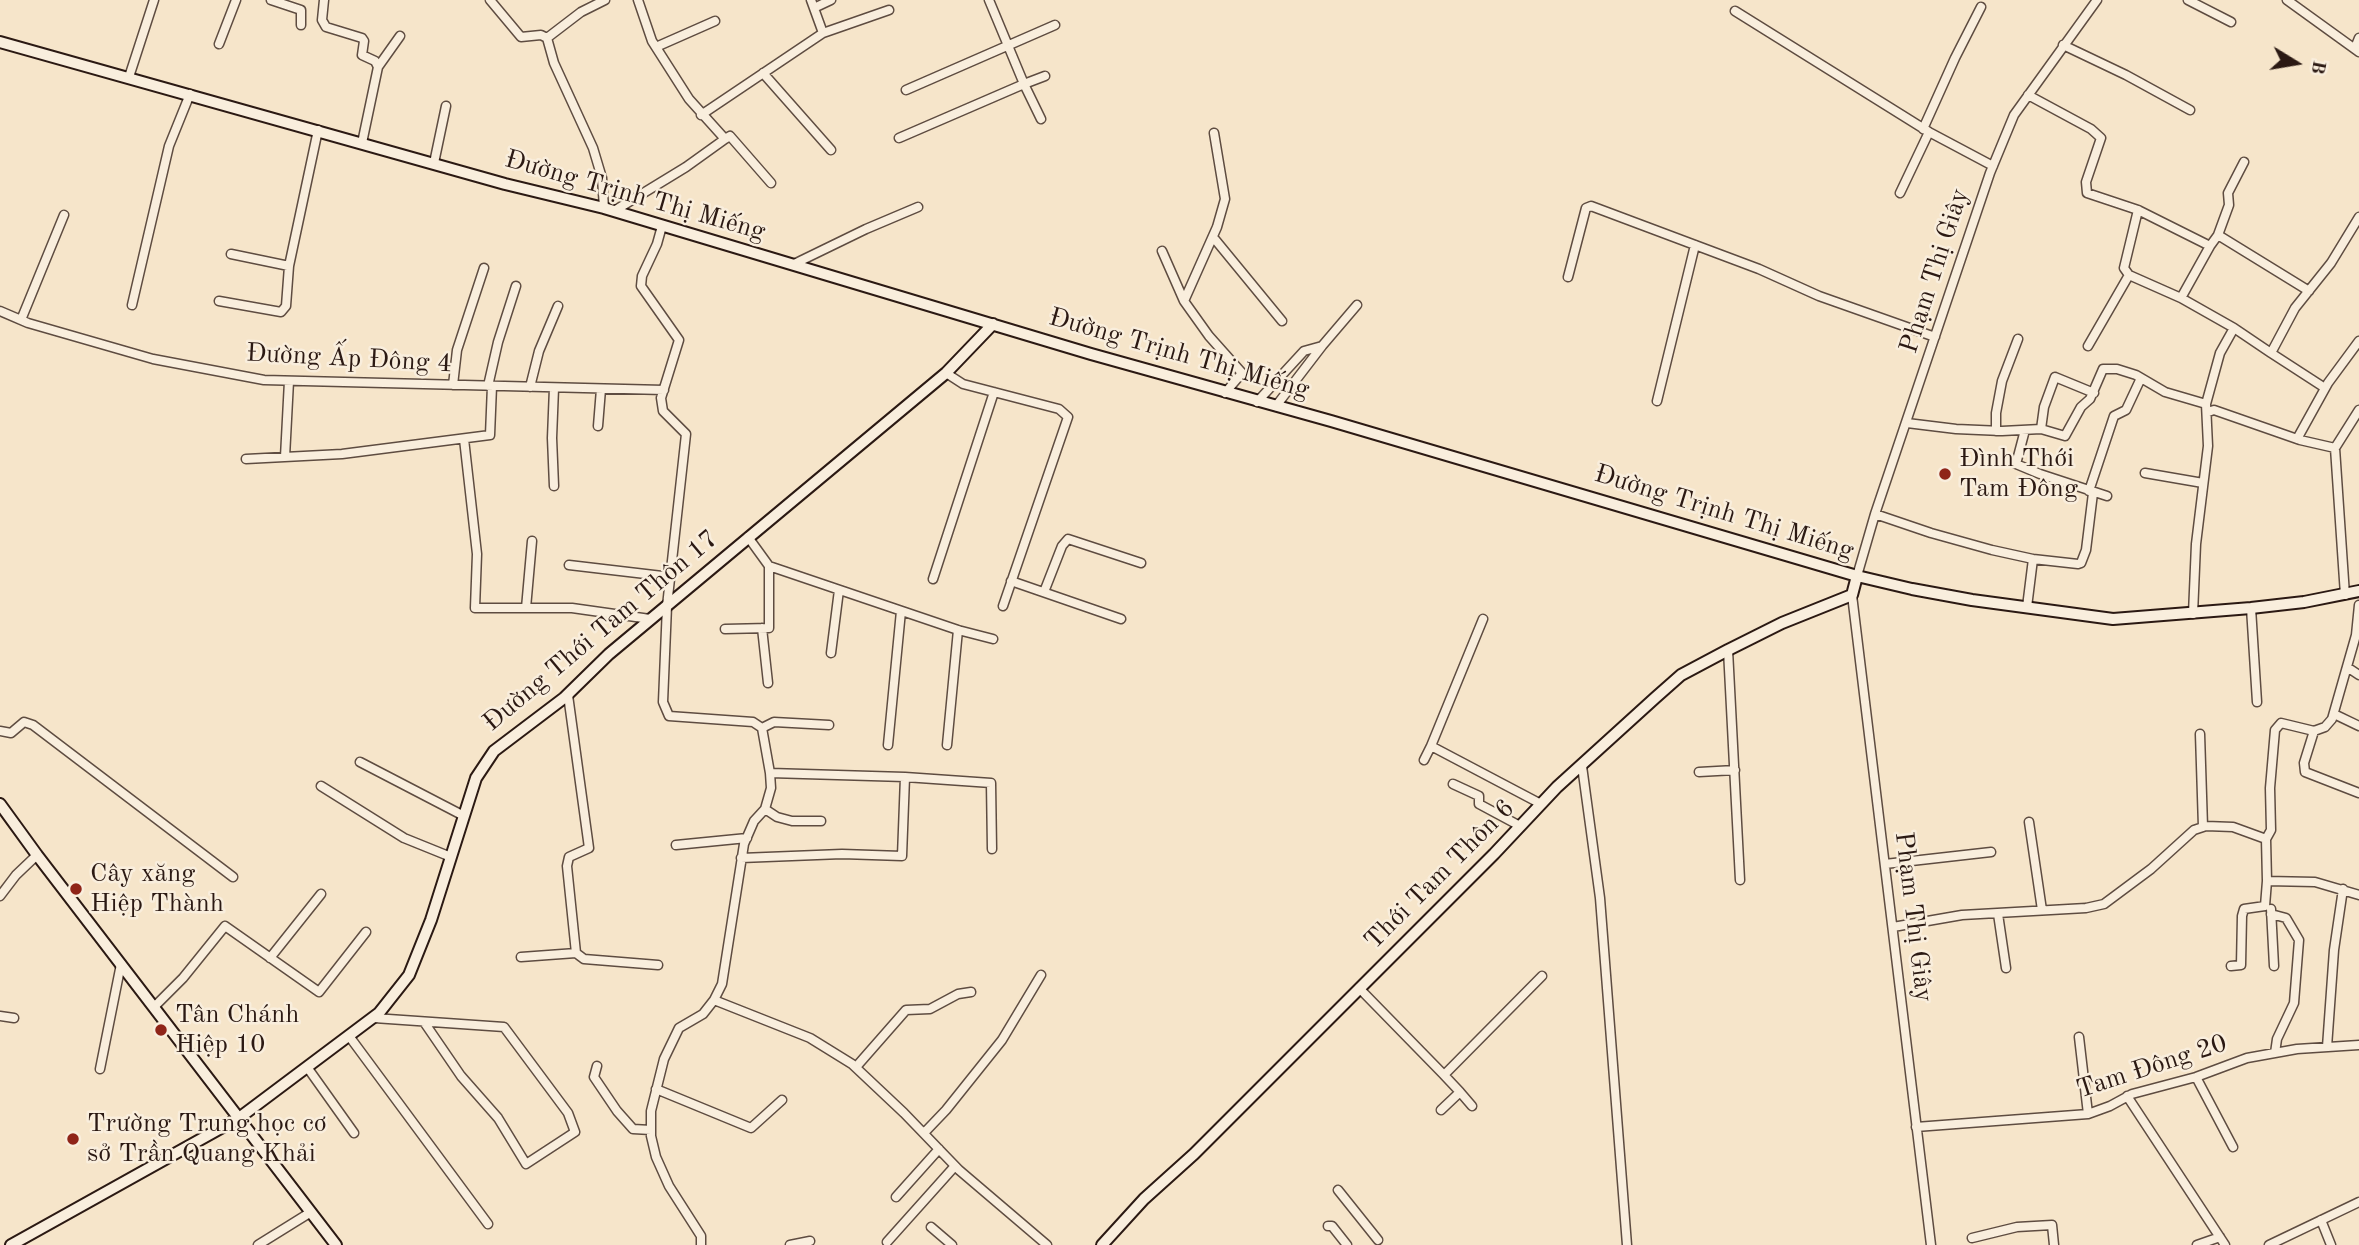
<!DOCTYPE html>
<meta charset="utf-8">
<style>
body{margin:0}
#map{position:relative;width:2359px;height:1245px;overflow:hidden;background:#f6e5ca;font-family:"Old Standard TT",serif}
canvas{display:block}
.north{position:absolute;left:2261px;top:28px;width:70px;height:70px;-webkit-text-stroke:5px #f9eedd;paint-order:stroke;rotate:101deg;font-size:19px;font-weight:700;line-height:28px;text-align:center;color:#2b1913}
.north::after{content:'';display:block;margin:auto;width:24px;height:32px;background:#2b1913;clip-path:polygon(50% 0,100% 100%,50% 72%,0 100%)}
</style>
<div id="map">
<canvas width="2359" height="1245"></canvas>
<div class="north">B</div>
</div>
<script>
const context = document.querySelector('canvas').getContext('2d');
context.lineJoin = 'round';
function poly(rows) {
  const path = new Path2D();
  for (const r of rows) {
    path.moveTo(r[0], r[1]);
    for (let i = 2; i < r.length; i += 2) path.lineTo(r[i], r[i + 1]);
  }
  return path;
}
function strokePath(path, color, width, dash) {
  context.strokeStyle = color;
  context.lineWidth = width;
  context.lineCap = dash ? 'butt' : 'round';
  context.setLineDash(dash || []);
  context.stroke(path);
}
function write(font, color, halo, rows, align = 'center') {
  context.font = font + ' "Old Standard TT",serif';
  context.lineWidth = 5;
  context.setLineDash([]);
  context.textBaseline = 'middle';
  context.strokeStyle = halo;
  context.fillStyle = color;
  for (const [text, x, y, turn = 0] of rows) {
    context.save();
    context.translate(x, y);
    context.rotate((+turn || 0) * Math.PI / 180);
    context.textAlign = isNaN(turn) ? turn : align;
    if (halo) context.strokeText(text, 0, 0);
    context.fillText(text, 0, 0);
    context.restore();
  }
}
const street = poly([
 [271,0,301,10,301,25],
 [324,0,322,20,326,27,362,38,364,41,362,55,375,61,378,67,362,143],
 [490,0,521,37,541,35,547,38],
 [2188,0,2231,22],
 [2287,0,2359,52],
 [814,8,831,0],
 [1735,11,1929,132,1993,166],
 [823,33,889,10],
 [547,38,554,63,593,148,602,178,604,208],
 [547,38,581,12,605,0],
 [219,44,236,0],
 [2063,45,2126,75,2190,110],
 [656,47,715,21],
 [2355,48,2359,38],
 [378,67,400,36],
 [763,73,831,150],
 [129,77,154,0],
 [906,90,1055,25],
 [2028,95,2091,129,2101,138,2086,182,2087,193,2138,210,2210,246,2218,235,2309,291],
 [701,115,823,33,811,0],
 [1041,119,1024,84,1045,76],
 [1923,129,1955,58,1981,7],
 [1214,133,1225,199,1217,227,1184,301,1209,336,1242,373,1225,393],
 [899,138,1024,84,989,0],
 [725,139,730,136,771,183],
 [434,163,446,106],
 [1900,193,1929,132],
 [2138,210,2124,268,2129,275,2181,298,2234,328,2271,353,2295,308,2331,263,2359,217],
 [614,211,686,167,725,139,689,99,652,41,638,0],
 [662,226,657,244,642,276,641,286,679,340,661,398,663,411,686,434,667,606,663,702,669,716,753,722,762,728,770,773,771,788,765,809,754,821,744,844,722,984,714,1000,703,1014,679,1028,664,1059,651,1111,651,1136,656,1157,669,1186,701,1236,701,1245],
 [2218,235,2229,205,2228,193,2244,162],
 [1213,237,1282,321],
 [1162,251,1184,301],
 [231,254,289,266],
 [794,264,866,229,918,207],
 [1568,277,1586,208,1591,206,1759,269,1819,296,1935,337],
 [2181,298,2210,246],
 [219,301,281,312,286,306,289,266,318,130],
 [132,305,169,146,190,94],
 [0,311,28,323,153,359,264,380,664,390],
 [21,320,64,215],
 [2088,346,2129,275],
 [2271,353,2325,388],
 [946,373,963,384,1059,409,1068,417,1003,606],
 [453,385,457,350,484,268],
 [488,386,498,342,516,286],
 [530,387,539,351,558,306],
 [1657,401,1695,245],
 [1257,402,1304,351,1322,346,1357,305],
 [1276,406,1322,346],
 [2208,412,2214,410,2300,440,2335,448],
 [1907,423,1956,429,2002,431,2041,429,2065,436,2081,407,2090,399,2103,369,2117,369,2136,375,2165,392,2206,404],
 [598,426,601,389],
 [2041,429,2044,407,2055,377,2094,393],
 [2025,430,2016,464,2040,474,2107,496],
 [1996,431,1996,413,2002,381,2018,339],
 [464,439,477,554,475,608,572,608,650,619],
 [2297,439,2328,383,2359,341],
 [285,457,289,381],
 [246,459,342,454,490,435,492,386],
 [2145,473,2203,483],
 [554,486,552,438,554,388],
 [2089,491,2114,416,2126,410,2141,378],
 [1875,514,1931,533,1992,550,2033,559,2078,564,2081,563,2086,550,2093,493],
 [748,537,769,566,958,630,993,639],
 [569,565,671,577],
 [1857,576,1875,514,1990,173,2014,115,2097,0],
 [933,579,994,392],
 [1011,581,1121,619],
 [1044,592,1062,546,1068,539,1141,563],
 [1852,595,1931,1245],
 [2345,595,2335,448,2359,410],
 [2027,607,2033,559],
 [526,608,532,541],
 [2251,608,2257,702],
 [2193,614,2196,544,2208,446,2206,404,2220,353,2234,328],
 [762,628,768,683],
 [725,629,769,628,769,566],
 [1728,650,1740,880],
 [831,653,839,590],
 [2347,667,2359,675],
 [2334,714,2359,726],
 [762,728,774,722,829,725],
 [0,731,11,733,24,722,33,725,233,877],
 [2314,731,2304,763,2305,772,2359,793],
 [2200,734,2203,827],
 [888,745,901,611],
 [947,745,958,630],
 [1431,746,1483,619],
 [1424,760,1431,746,1541,804],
 [360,762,464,816],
 [1582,766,1600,898,1627,1245],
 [1699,772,1735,770],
 [770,773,905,777,991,783,992,849],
 [1453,784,1479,796,1479,804,1520,826],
 [321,786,404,838,451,857],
 [765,809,777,817,792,821,821,821],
 [2029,822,2042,910],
 [2266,839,2271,830,2270,788,2275,730,2281,723,2314,731,2325,727,2332,719,2356,635,2359,605],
 [676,845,747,838],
 [741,858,842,854,902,856,905,777],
 [1885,864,1991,852],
 [0,896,16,875,37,855],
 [2271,909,2274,966],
 [1998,914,2006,968],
 [2271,914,2286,918,2299,940,2294,1003,2277,1039,2275,1053],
 [1893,927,1962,915,2086,908,2104,904,2151,869,2194,830,2206,826,2233,827,2266,839,2267,881,2315,882,2359,895],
 [576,953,584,959,658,965],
 [521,957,576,953,567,866,569,857,589,848,568,695],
 [270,958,321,894],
 [2231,966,2241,965,2242,916,2244,909,2265,906,2267,881],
 [1359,988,1444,1075,1542,976],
 [714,1000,810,1038,852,1064,904,1113,959,1170,1047,1245],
 [155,1006,183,978,225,926,319,992,366,932],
 [0,1016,14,1018],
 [374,1018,504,1027,568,1113,575,1132,526,1164,498,1118,461,1076,424,1022],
 [349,1036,488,1224],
 [2079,1037,2088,1114],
 [2327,1047,2334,950,2343,889],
 [597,1066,594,1077,617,1111,633,1129,651,1130],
 [307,1067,354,1133],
 [856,1067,906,1010,930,1009,958,994,971,992],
 [100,1069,121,964],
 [2196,1077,2233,1147],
 [656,1089,751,1128,782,1100],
 [1460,1092,1472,1106],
 [2127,1096,2225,1245],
 [1441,1110,1460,1092,1444,1075],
 [1916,1127,2088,1114,2110,1106,2132,1094,2196,1077,2247,1058,2297,1049,2359,1045],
 [924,1133,946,1110,1002,1040,1041,975],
 [1338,1190,1378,1240],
 [896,1197,939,1149],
 [2321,1220,2331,1245],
 [1328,1226,1332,1226,1347,1245],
 [931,1227,952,1245],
 [1972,1238,2017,1227,2052,1225,2054,1245],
 [887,1242,955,1166],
 [258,1245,311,1212],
 [790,1245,810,1241],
 [2197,1245,2220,1237],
 [2269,1245,2359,1202]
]);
const secondary = poly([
 [0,42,505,184,604,208,1091,354,1331,421,1857,576,1912,589,1972,600,2113,619,2251,608,2304,602,2359,591],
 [0,804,37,855,336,1245],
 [11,1245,239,1118,379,1013,409,975,431,920,476,778,494,751,564,698,609,654,946,373,993,324],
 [1102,1245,1144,1199,1194,1154,1494,854,1557,787,1655,698,1681,675,1728,650,1782,623,1852,595,1857,576]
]);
const markers = [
 [1945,474,7,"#8f2418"],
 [76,889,7,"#8f2418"],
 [161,1030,7,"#8f2418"],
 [73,1139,7,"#8f2418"]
];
const streetNames = [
 ["Đường Trịnh Thị Miếng",635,196,16],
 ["Phạm Thị Giây",1935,271,-72],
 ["Đường Trịnh Thị Miếng",1179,354,16],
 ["Đường Ấp Đông 4",349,359,3],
 ["Đường Trịnh Thị Miếng",1724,513,17],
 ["Đường Thới Tam Thôn 17",601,631,-40],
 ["Thới Tam Thôn 6",1440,875,-45],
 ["Phạm Thị Giây",1913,917,83],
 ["Tam Đông 20",2152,1067,-18]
];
const poiNames = [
 ["Đình Thới",1959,459],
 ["Tam Đông",1959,489],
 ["Cây xăng",90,874],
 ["Hiệp Thành",90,904],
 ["Tân Chánh",175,1015],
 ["Hiệp 10",175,1045],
 ["Trường Trung học cơ",87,1124],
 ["sở Trần Quang Khải",87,1154]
];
strokePath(street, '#5e4c41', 11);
strokePath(secondary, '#2b1913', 14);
strokePath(street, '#f9eedd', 8);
strokePath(secondary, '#f9eedd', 10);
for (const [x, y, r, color] of markers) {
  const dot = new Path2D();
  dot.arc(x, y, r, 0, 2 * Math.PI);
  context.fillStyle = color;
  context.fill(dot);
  strokePath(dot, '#f9eedd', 2.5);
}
write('26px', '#2b1913', '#f9eedd', streetNames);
write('26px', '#2b1913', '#f9eedd', poiNames, 'left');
</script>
